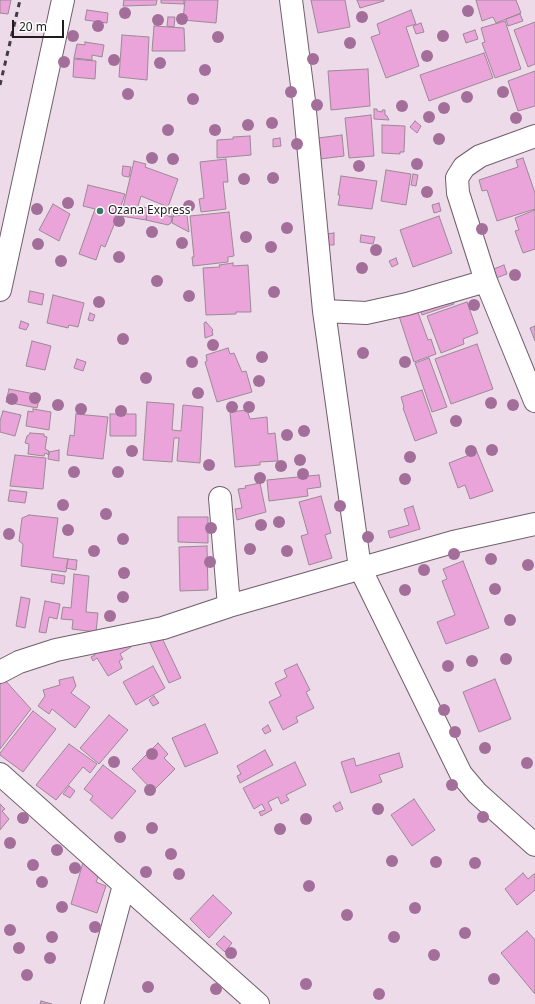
<!DOCTYPE html>
<style>
body{margin:0}
#map{position:relative;width:535px;height:1004px;overflow:hidden;background:#eedbe9;font-family:"Noto Sans",sans-serif}
canvas{display:block}
.scale{position:absolute;left:12px;top:20px;width:52px;height:18px;box-sizing:border-box;border:2px solid #211b20;border-top:0;padding-left:5px;font-size:12px;line-height:14px;white-space:nowrap;color:#211b20;-webkit-text-stroke:3px #fff;paint-order:stroke}
</style>
<div id="map">
<canvas width="535" height="1004"></canvas>
<div class="scale">20 m</div>
</div>
<script>
const context = document.querySelector('canvas').getContext('2d');
context.lineJoin = 'round';
function fill(path, color) {
  context.fillStyle = color;
  context.fill(path, 'evenodd');
}
function poly(rows) {
  const path = new Path2D();
  for (const r of rows) {
    path.moveTo(r[0], r[1]);
    for (let i = 2; i < r.length; i += 2) path.lineTo(r[i], r[i + 1]);
  }
  return path;
}
function strokePath(path, color, width, dash) {
  context.strokeStyle = color;
  context.lineWidth = width;
  context.lineCap = dash ? 'butt' : 'round';
  context.setLineDash(dash || []);
  context.stroke(path);
}
function write(font, color, halo, rows, align = 'center') {
  context.font = font + ' "Noto Sans",sans-serif';
  context.lineWidth = 3;
  context.setLineDash([]);
  context.textBaseline = 'middle';
  context.strokeStyle = halo;
  context.fillStyle = color;
  for (const [text, x, y, turn = 0] of rows) {
    context.save();
    context.translate(x, y);
    context.rotate((+turn || 0) * Math.PI / 180);
    context.textAlign = isNaN(turn) ? turn : align;
    if (halo) context.strokeText(text, 0, 0);
    context.fillText(text, 0, 0);
    context.restore();
  }
}
const building = poly([
 [0,0,11,0,8,14,0,13,0,0],
 [124,0,157,0,156,5,123,6,124,0],
 [161,0,184,0,184,4,161,3,161,0],
 [185,0,218,0,216,23,183,20,185,0],
 [311,0,345,0,350,27,318,33,311,0],
 [357,0,384,0,384,1,360,8,357,0],
 [476,0,516,0,521,13,496,23,493,17,482,21,476,0],
 [87,10,108,13,107,23,85,20,87,10],
 [411,10,416,24,406,27,419,66,386,78,371,37,380,34,377,24,411,10],
 [520,14,523,21,508,26,506,19,520,14],
 [168,17,175,17,174,27,167,26,168,17],
 [505,21,521,69,495,78,482,43,485,42,481,28,505,21],
 [535,22,535,64,528,67,514,30,535,22],
 [421,23,424,32,416,34,413,26,421,23],
 [154,26,184,28,185,51,152,51,154,26],
 [475,30,478,39,466,43,463,34,475,30],
 [122,35,149,37,147,80,119,77,122,35],
 [85,42,104,45,102,57,92,55,92,60,74,58,77,44,85,45,85,42],
 [484,53,493,78,429,101,420,75,484,53],
 [74,59,96,61,95,79,73,77,74,59],
 [368,69,370,106,331,110,328,71,368,69],
 [535,71,535,106,518,111,508,81,535,71],
 [374,109,377,109,377,111,382,112,382,110,385,110,385,115,387,116,389,120,374,119,374,109],
 [371,115,374,156,349,158,345,118,371,115],
 [415,121,421,126,417,133,410,127,415,121],
 [382,125,405,126,404,152,400,152,400,154,382,153,382,125],
 [342,135,344,156,320,159,318,138,342,135],
 [250,136,251,155,217,158,217,140,233,139,233,137,250,136],
 [280,138,281,146,273,147,273,139,280,138],
 [523,158,535,193,535,209,497,221,487,190,482,191,479,180,518,167,516,160,523,158],
 [226,159,228,182,223,182,226,209,201,212,199,199,204,198,200,162,226,159],
 [134,161,146,164,145,167,178,179,168,207,141,196,138,206,148,208,146,220,121,216,134,161],
 [123,166,131,167,129,177,123,176,122,174,123,166],
 [386,170,411,174,406,205,381,201,386,170],
 [413,174,418,175,416,186,411,185,413,174],
 [341,176,377,181,372,209,338,205,340,195,338,195,341,176],
 [88,185,125,194,118,215,105,247,101,245,96,260,79,254,95,209,83,206,88,185],
 [439,203,441,211,434,213,432,205,439,203],
 [53,204,70,214,59,241,39,230,53,204],
 [171,206,177,208,173,217,167,215,171,206],
 [148,210,165,214,172,218,171,223,168,225,146,220,148,210],
 [535,210,535,249,523,253,515,231,519,230,515,218,535,210],
 [229,212,234,256,228,257,228,262,193,266,192,257,194,257,190,216,229,212],
 [187,215,189,232,172,223,173,216,187,215],
 [439,216,452,253,413,267,400,230,439,216],
 [334,233,334,245,326,245,326,234,334,233],
 [361,235,375,237,373,244,360,242,361,235],
 [396,258,398,264,392,267,389,261,396,258],
 [233,263,233,266,248,265,251,312,236,312,236,314,206,315,203,268,220,267,219,265,233,263],
 [504,265,507,274,496,278,491,270,504,265],
 [30,291,44,294,42,305,28,302,30,291],
 [450,294,454,304,422,315,419,306,450,294],
 [53,295,84,303,78,327,69,325,68,328,47,323,53,295],
 [467,302,478,333,463,339,464,344,441,353,427,316,467,302],
 [416,307,428,340,431,339,436,354,414,362,398,313,416,307],
 [90,313,95,315,93,321,88,320,90,313],
 [21,321,29,324,26,330,19,328,21,321],
 [206,322,213,330,212,331,213,335,205,338,204,323,206,322],
 [535,326,535,341,530,328,535,326],
 [32,341,51,346,45,370,26,366,32,341],
 [477,344,493,389,451,404,435,359,477,344],
 [228,348,230,354,234,353,242,372,246,371,252,392,217,402,205,362,207,361,206,355,228,348],
 [429,358,447,407,432,412,415,363,429,358],
 [77,359,86,362,83,371,74,368,77,359],
 [9,389,40,395,37,408,6,402,9,389],
 [422,390,437,433,415,441,403,408,404,407,401,397,422,390],
 [147,402,174,404,172,430,181,431,183,405,203,407,200,463,177,461,179,438,174,438,172,462,143,460,147,402],
 [33,409,51,412,49,430,26,426,28,411,33,412,33,409],
 [247,410,250,419,267,417,268,434,275,433,278,461,260,462,260,465,235,467,230,412,247,410],
 [3,411,21,415,15,436,0,432,0,421,3,411],
 [76,414,108,417,103,459,67,455,70,435,74,436,76,414],
 [110,414,136,414,136,436,110,436,110,414],
 [30,433,44,434,44,436,47,437,45,449,49,451,49,455,45,453,44,456,28,454,29,444,25,443,27,436,30,434,30,433],
 [59,450,59,461,48,459,49,452,59,450],
 [477,452,493,491,470,499,465,485,458,488,449,463,477,452],
 [15,455,46,458,43,489,10,486,15,455],
 [319,475,321,487,307,489,308,496,269,501,267,480,319,475],
 [260,483,266,512,237,520,235,509,242,508,238,489,246,488,245,486,260,483],
 [10,490,27,492,25,503,8,501,10,490],
 [321,496,331,533,325,535,332,558,309,565,301,536,308,534,299,502,321,496],
 [413,506,420,529,390,538,388,531,409,525,404,509,413,506],
 [29,515,58,518,53,557,68,559,66,572,21,566,23,544,19,541,22,518,29,515],
 [178,517,208,517,208,543,178,542,178,517],
 [207,546,208,590,180,591,179,547,207,546],
 [68,559,77,560,76,570,66,568,68,559],
 [463,561,489,628,446,644,437,622,455,615,442,581,447,579,443,569,463,561],
 [52,574,65,576,64,584,51,582,52,574],
 [74,574,89,576,86,612,98,613,96,632,72,629,73,620,61,619,63,607,71,608,74,574],
 [21,597,30,599,25,628,16,626,21,597],
 [45,601,60,604,57,619,49,617,46,633,39,632,45,601],
 [162,638,181,678,169,683,150,643,162,638],
 [128,642,131,647,120,654,123,659,119,661,122,668,108,676,97,658,93,661,91,657,95,655,93,651,128,642],
 [297,664,310,690,306,692,314,708,296,717,298,722,283,730,269,702,281,696,275,683,287,677,284,670,297,664],
 [153,666,165,688,136,705,123,682,153,666],
 [73,677,76,686,71,693,90,707,75,728,52,709,49,714,38,706,45,696,43,690,60,685,59,680,73,677],
 [3,678,31,709,0,749,0,682,3,678],
 [495,679,511,719,479,732,463,692,495,679],
 [154,696,159,703,153,706,149,700,154,696],
 [33,711,56,729,23,772,0,755,0,753,33,711],
 [109,715,128,730,99,764,80,748,109,715],
 [205,724,218,753,185,767,172,738,205,724],
 [268,725,271,731,265,734,262,729,268,725],
 [158,743,168,754,164,758,175,769,153,791,132,769,158,743],
 [69,744,97,764,90,773,83,767,56,800,36,785,69,744],
 [265,750,273,765,240,783,237,776,241,774,237,766,265,750],
 [399,753,403,767,379,775,382,782,351,793,341,762,354,758,356,766,399,753],
 [295,762,306,785,286,795,289,800,281,804,278,797,268,802,272,810,261,816,259,812,265,810,262,804,254,809,243,788,295,762],
 [103,765,136,791,112,819,90,800,93,796,84,789,103,765],
 [69,786,75,791,70,798,63,794,69,786],
 [414,799,435,830,412,846,391,815,414,799],
 [340,802,343,809,336,812,333,806,340,802],
 [0,804,5,809,2,811,9,819,0,830,0,804],
 [84,859,100,872,96,882,106,886,97,913,71,904,84,859],
 [523,873,528,879,534,874,535,874,535,890,517,905,505,889,523,873],
 [213,895,232,913,209,938,190,919,213,895],
 [527,931,535,940,535,994,501,953,527,931],
 [224,936,232,943,225,952,216,944,224,936],
 [41,1001,52,1004,40,1004,41,1001]
]);
const minor = poly([
 [291,0,304,101,324,311,360,568,461,774,477,793,535,845],
 [535,136,480,156,464,167,457,178,458,193,486,281,535,401],
 [324,311,366,313,407,304,486,281],
 [220,498,229,606],
 [0,672,19,662,56,650,163,628,229,606,453,542,535,524],
 [0,774,258,1004],
 [92,1004,124,885]
]);
const major = poly([
 [0,290,63,0]
]);
const rail = poly([
 [0,85,20,0]
]);
const trees = [
 [468,11],
 [125,13],
 [362,17],
 [182,19],
 [158,20],
 [98,26],
 [73,36],
 [443,36],
 [218,37],
 [350,43],
 [427,56],
 [313,59],
 [114,60],
 [64,62],
 [160,63],
 [205,70],
 [291,92],
 [503,92],
 [128,94],
 [467,97],
 [193,99],
 [317,105],
 [402,106],
 [444,108],
 [429,117],
 [516,118],
 [272,123],
 [248,125],
 [168,130],
 [215,130],
 [439,139],
 [297,144],
 [152,158],
 [173,159],
 [417,164],
 [359,166],
 [273,178],
 [244,179],
 [427,192],
 [68,203],
 [189,206],
 [37,209],
 [119,221],
 [287,228],
 [482,229],
 [152,232],
 [246,237],
 [182,243],
 [38,244],
 [271,247],
 [376,250],
 [119,257],
 [61,261],
 [362,268],
 [515,275],
 [157,281],
 [274,292],
 [189,296],
 [99,302],
 [474,305],
 [123,339],
 [213,345],
 [363,353],
 [262,357],
 [192,362],
 [405,362],
 [146,378],
 [259,381],
 [198,393],
 [35,398],
 [12,399],
 [491,403],
 [58,405],
 [513,405],
 [232,407],
 [249,407],
 [81,409],
 [121,411],
 [456,421],
 [304,431],
 [287,435],
 [492,450],
 [132,451],
 [471,451],
 [410,457],
 [300,460],
 [209,465],
 [281,466],
 [74,472],
 [118,472],
 [303,474],
 [260,478],
 [405,479],
 [63,505],
 [340,506],
 [106,514],
 [279,522],
 [261,525],
 [211,528],
 [68,530],
 [9,534],
 [368,537],
 [123,539],
 [250,549],
 [94,551],
 [287,551],
 [454,554],
 [491,559],
 [210,562],
 [528,565],
 [424,570],
 [124,573],
 [495,589],
 [405,590],
 [123,597],
 [110,616],
 [510,620],
 [506,659],
 [472,661],
 [448,666],
 [444,710],
 [455,732],
 [485,748],
 [152,754],
 [114,762],
 [527,763],
 [452,785],
 [150,790],
 [378,809],
 [483,817],
 [23,818],
 [306,819],
 [152,828],
 [280,829],
 [120,837],
 [10,843],
 [57,850],
 [171,854],
 [392,861],
 [436,862],
 [475,863],
 [33,865],
 [75,868],
 [146,872],
 [179,874],
 [42,882],
 [309,886],
 [62,907],
 [415,908],
 [347,915],
 [95,927],
 [10,930],
 [465,933],
 [52,937],
 [394,937],
 [19,948],
 [231,953],
 [434,955],
 [50,958],
 [27,975],
 [494,979],
 [306,984],
 [148,987],
 [216,989],
 [379,994]
];
const markers = [
 [100,211,4,"#367868"]
];
const poiNames = [
 ["Ozana Express",108,211]
];
fill(building, '#eaa4d9');
strokePath(building, '#9b8996', 1);
strokePath(minor, '#705f6b', 24);
strokePath(major, '#705f6b', 24);
strokePath(minor, '#fff', 22);
strokePath(major, '#fff', 22);
strokePath(rail, '#443c42', 3, [5, 5]);
context.fillStyle = '#a36f9a';
for (const [x, y] of trees) {
  context.beginPath();
  context.arc(x, y, 6, 0, 2 * Math.PI);
  context.fill();
}
for (const [x, y, r, color] of markers) {
  const dot = new Path2D();
  dot.arc(x, y, r, 0, 2 * Math.PI);
  context.fillStyle = color;
  context.fill(dot);
  strokePath(dot, '#fff', 1.5);
}
write('12px', '#211b20', '#fff', poiNames, 'left');
</script>
